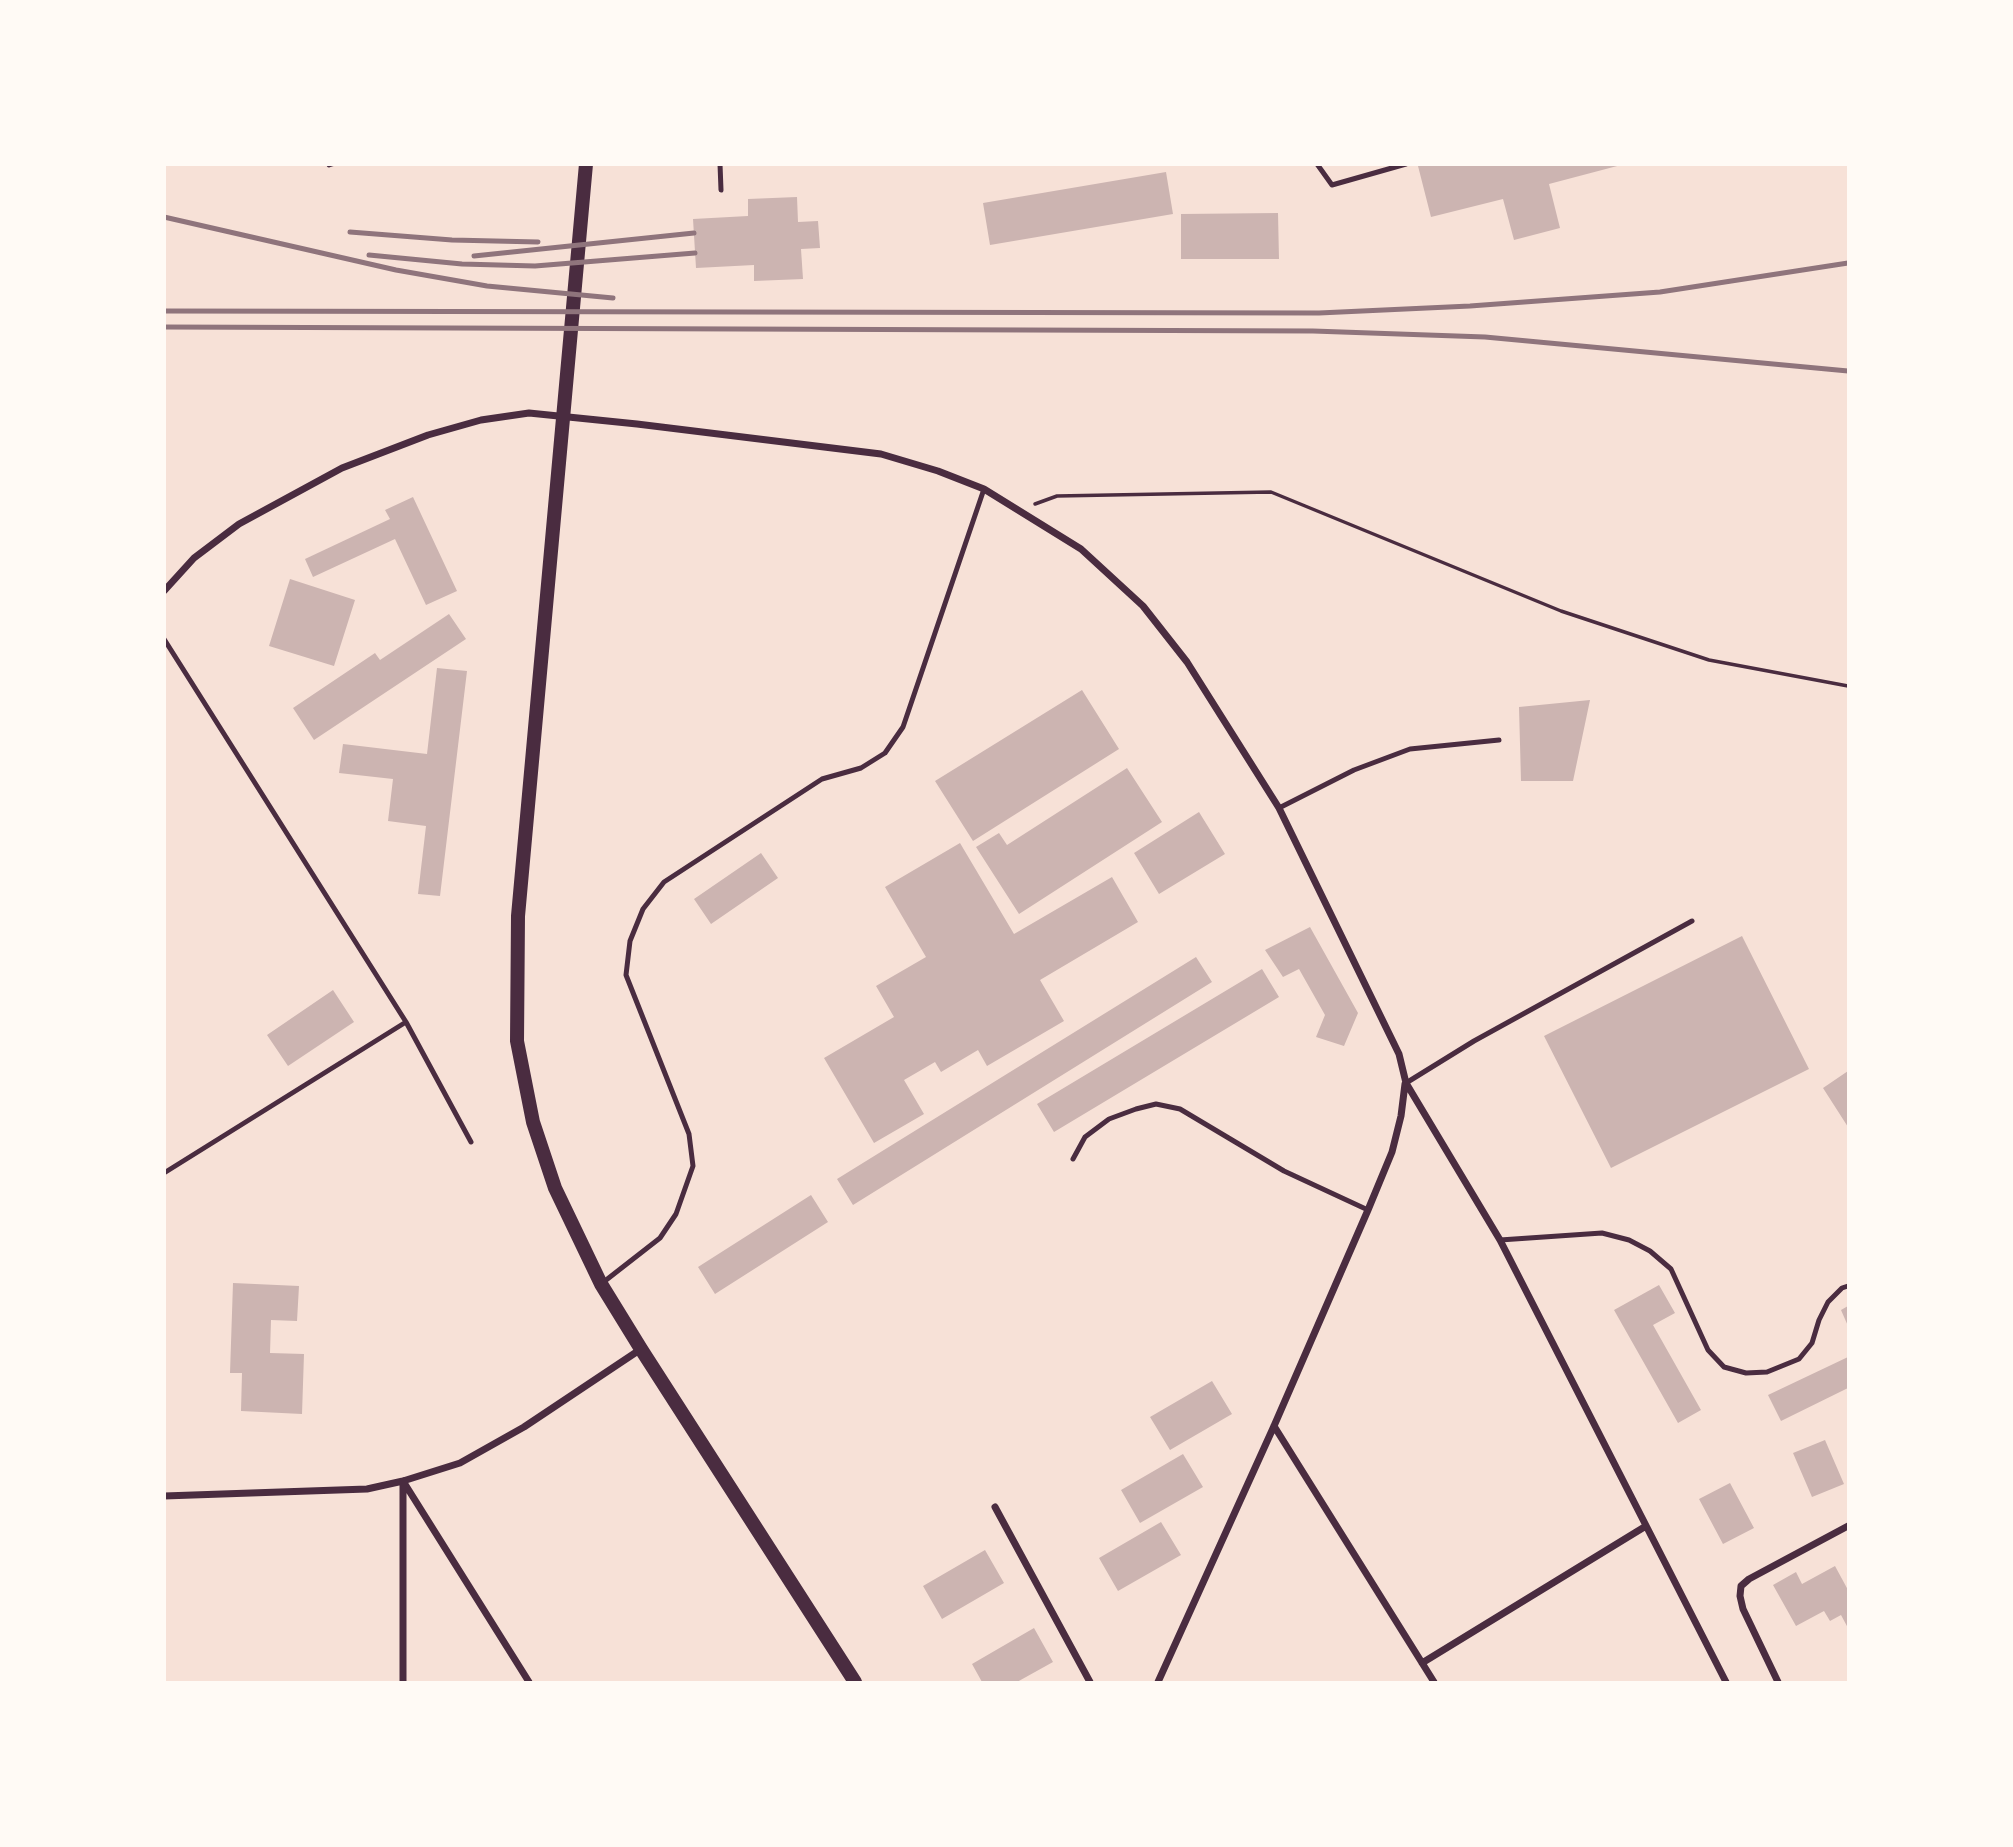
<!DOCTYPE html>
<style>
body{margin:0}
#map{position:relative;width:2013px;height:1847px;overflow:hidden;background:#f7e1d7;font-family:Mulish,sans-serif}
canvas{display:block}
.frame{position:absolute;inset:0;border:166px solid #fffaf5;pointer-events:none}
</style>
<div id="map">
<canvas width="2013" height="1847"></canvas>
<div class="frame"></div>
</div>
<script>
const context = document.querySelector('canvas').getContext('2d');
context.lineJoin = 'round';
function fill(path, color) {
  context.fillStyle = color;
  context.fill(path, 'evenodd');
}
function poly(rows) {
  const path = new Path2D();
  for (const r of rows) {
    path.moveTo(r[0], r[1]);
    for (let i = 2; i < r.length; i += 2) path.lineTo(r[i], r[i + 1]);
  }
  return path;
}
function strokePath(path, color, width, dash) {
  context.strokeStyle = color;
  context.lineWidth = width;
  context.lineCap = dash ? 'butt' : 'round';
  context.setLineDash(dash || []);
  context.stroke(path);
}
const building = poly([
 [1423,164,1621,164,1621,165,1549,184,1560,228,1514,240,1503,199,1431,217,1418,166],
 [1166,172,1173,214,990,245,983,203],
 [797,197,798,222,818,221,820,248,801,249,803,279,754,281,754,265,696,268,693,219,748,216,748,199],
 [1278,213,1279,259,1181,259,1181,214],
 [413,497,457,591,426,605,395,539,313,577,305,559,390,519,385,510],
 [290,579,355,600,334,666,269,646],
 [449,614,466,639,314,740,293,708,375,653,380,660],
 [437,668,467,671,440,896,418,894,426,826,388,821,393,779,339,773,343,744,427,754],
 [1082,690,1119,749,973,841,935,781],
 [1590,700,1573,781,1521,781,1519,707],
 [1127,768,1162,822,1019,914,976,847,999,833,1007,845],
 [1199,812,1225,854,1159,894,1134,853],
 [960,843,1014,934,1112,877,1138,922,1040,980,1064,1021,987,1066,978,1050,941,1072,935,1062,904,1080,924,1114,874,1143,824,1058,894,1017,876,986,926,957,885,887],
 [761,853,778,878,711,924,694,899],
 [1310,927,1358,1013,1344,1046,1316,1037,1325,1015,1299,969,1283,977,1265,950],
 [1742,936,1809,1069,1611,1168,1544,1036],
 [1196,957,1212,982,853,1205,837,1179],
 [1262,969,1279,997,1054,1132,1037,1104],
 [333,990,354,1022,288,1066,267,1035],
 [1848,1071,1848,1127,1823,1088],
 [811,1195,828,1222,715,1294,698,1267],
 [233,1283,299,1286,297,1321,271,1320,270,1353,304,1354,302,1414,241,1411,242,1373,230,1373],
 [1659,1285,1675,1313,1653,1325,1701,1410,1678,1423,1614,1310],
 [1848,1306,1848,1326,1841,1310],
 [1848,1357,1848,1388,1781,1421,1768,1395],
 [1212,1381,1232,1414,1170,1450,1150,1417],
 [1825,1440,1844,1484,1812,1497,1793,1453],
 [1183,1454,1203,1487,1140,1523,1121,1490],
 [1730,1483,1754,1528,1723,1544,1699,1499],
 [1161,1522,1181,1555,1118,1591,1099,1558],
 [985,1550,1004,1583,942,1619,923,1586],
 [1835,1566,1848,1590,1848,1628,1841,1615,1830,1621,1824,1611,1796,1626,1773,1585,1796,1572,1802,1584],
 [1034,1628,1053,1662,1017,1682,982,1682,972,1664]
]);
const path = poly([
 [1035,504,1057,496,1271,492,1561,611,1709,660,1848,686]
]);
const service = poly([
 [720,164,721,190],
 [1317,164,1332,185,1406,164],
 [329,165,332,164],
 [164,639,406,1022,471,1142],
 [1279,808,1354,770,1410,749,1499,740],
 [1406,1083,1474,1041,1692,921],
 [1073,1159,1085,1137,1109,1119,1136,1109,1156,1104,1180,1109,1284,1171,1368,1210],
 [164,1173,406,1022],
 [1500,1240,1602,1233,1629,1240,1650,1251,1671,1269,1708,1350,1724,1367,1746,1373,1767,1372,1799,1359,1812,1343,1819,1320,1828,1302,1842,1288,1848,1286],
 [601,1284,660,1238,676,1214,693,1166,689,1134,626,975,630,941,643,909,664,882,822,779,861,768,885,753,903,727,984,489]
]);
const minor = poly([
 [164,591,194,558,239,524,342,468,428,435,481,420,529,413,637,424,881,454,938,471,984,489,1081,549,1143,606,1187,662,1279,808,1399,1054,1406,1083,1500,1240,1726,1682],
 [1274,1426,1434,1682],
 [403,1481,529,1682],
 [164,1496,367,1489,403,1481,460,1463,524,1427,641,1349],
 [995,1507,1090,1682],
 [1422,1663,1646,1526],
 [403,1682,403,1482],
 [1158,1682,1274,1426,1368,1210,1392,1152,1401,1116,1405,1084],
 [1778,1682,1743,1609,1740,1596,1741,1586,1749,1579,1848,1526]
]);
const secondary = poly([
 [586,164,518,916,517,1041,533,1122,555,1188,601,1284,641,1349,855,1682]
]);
const rail = poly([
 [164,217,396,270,487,286,613,298],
 [350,232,452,240,538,242],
 [369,255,462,264,535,266,695,253],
 [474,256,694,233],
 [164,311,1319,313,1470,306,1660,292,1848,263],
 [164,327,1313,331,1485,337,1848,371]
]);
fill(building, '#ccb4b1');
strokePath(path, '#4a2c40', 3.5);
strokePath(service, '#4a2c40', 5);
strokePath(minor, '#4a2c40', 7);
strokePath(secondary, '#4a2c40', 14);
strokePath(rail, '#8f747c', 5);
</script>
